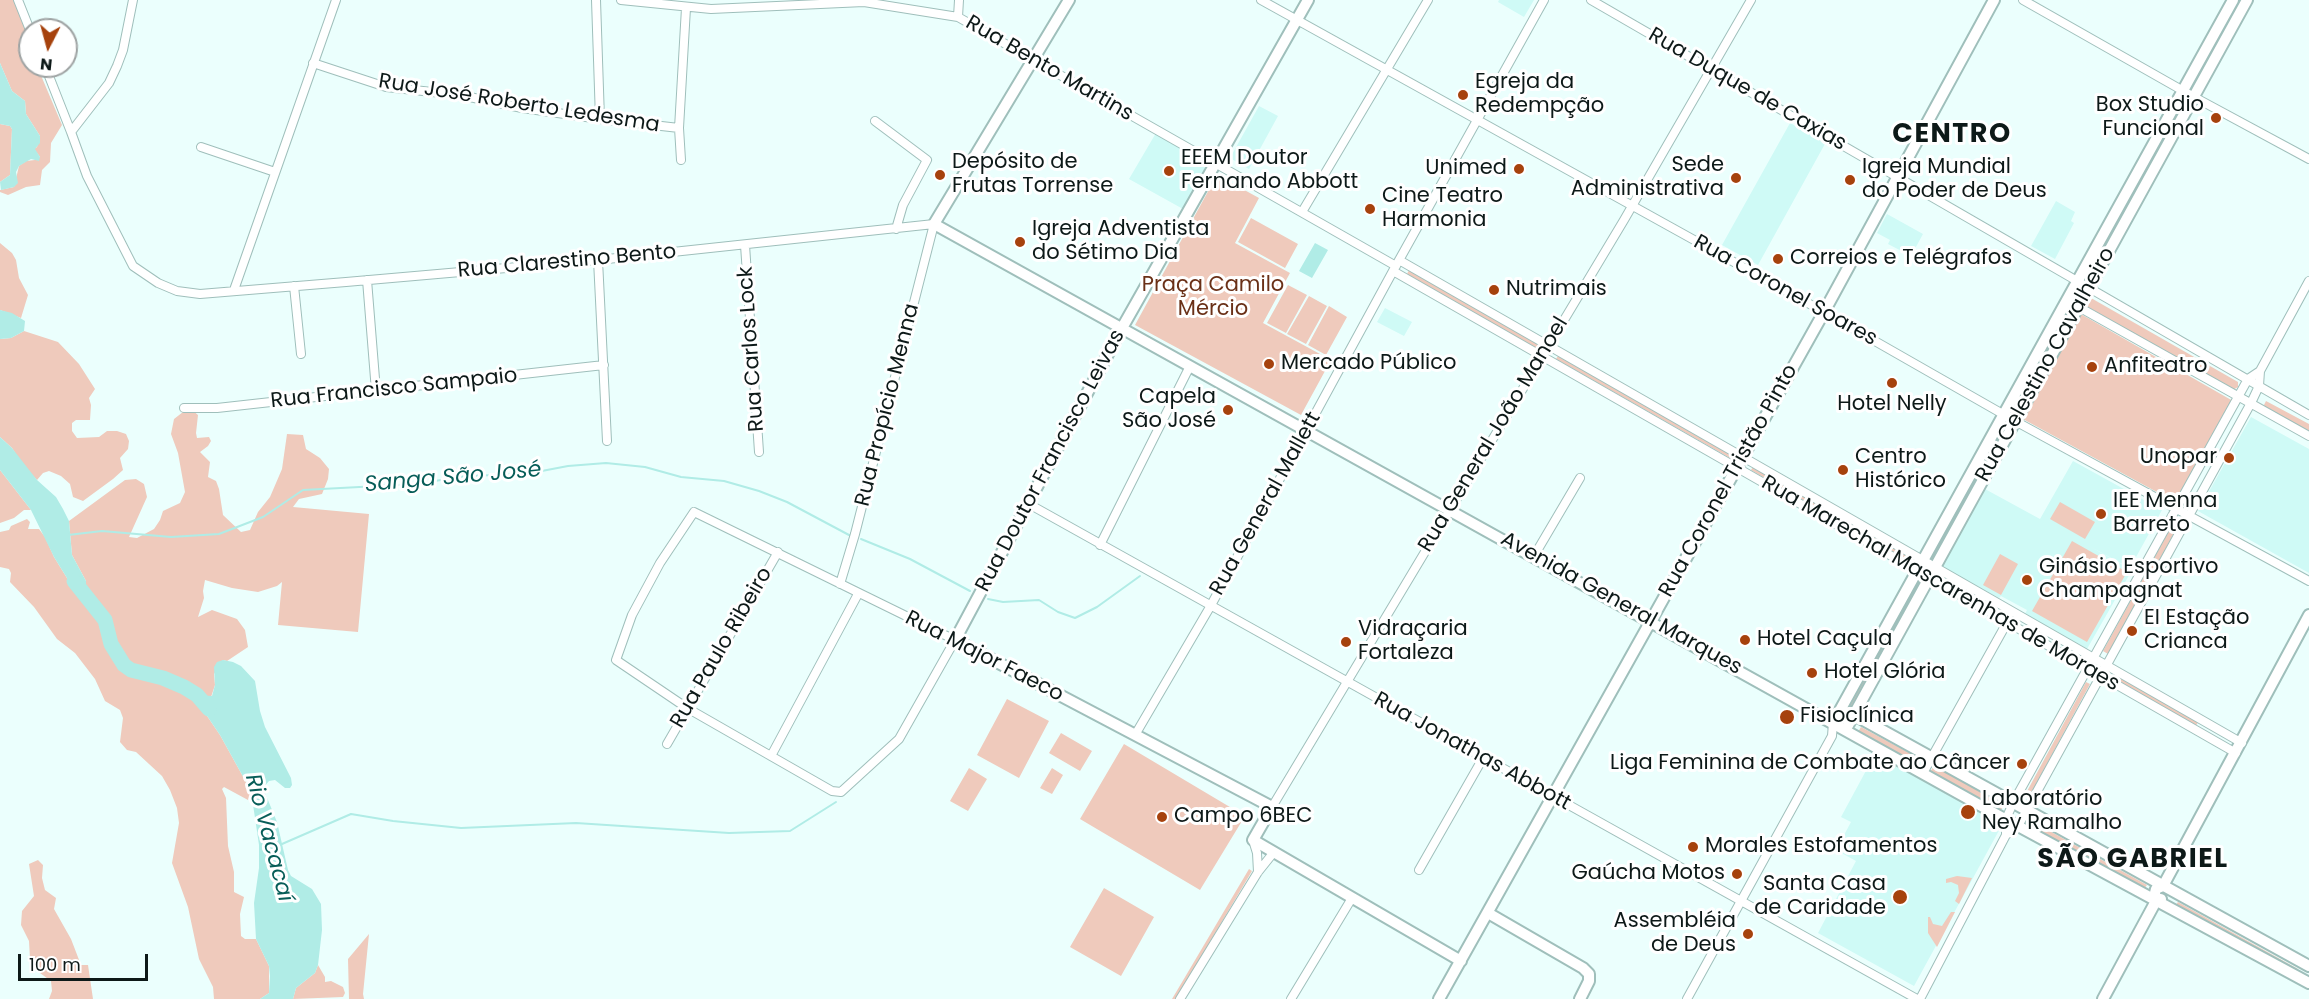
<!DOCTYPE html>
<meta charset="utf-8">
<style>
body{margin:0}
#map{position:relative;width:2309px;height:999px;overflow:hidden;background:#ebfffd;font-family:Poppins,sans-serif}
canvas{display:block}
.north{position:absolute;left:18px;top:18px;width:60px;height:60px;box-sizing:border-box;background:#fff;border:2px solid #9ea3a3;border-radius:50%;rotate:186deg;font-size:16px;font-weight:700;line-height:24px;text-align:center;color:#0d1918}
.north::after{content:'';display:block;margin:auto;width:21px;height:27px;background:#a6420d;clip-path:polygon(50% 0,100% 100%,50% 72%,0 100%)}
.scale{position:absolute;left:18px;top:954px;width:130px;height:27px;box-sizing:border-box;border:3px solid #0d1918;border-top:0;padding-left:8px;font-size:18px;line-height:21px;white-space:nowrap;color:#0d1918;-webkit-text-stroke:4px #fff;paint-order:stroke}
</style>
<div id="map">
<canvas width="2309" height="999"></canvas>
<div class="north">N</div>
<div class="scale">100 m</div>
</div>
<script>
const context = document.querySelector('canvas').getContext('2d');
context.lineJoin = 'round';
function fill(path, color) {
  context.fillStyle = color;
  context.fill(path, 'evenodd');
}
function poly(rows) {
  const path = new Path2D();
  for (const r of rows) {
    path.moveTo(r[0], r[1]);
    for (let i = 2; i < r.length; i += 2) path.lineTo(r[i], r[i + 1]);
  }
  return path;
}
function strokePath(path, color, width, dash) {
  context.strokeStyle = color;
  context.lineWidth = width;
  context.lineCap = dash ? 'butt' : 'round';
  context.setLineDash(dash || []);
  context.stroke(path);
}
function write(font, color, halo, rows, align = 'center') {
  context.font = font + ' Poppins,sans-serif';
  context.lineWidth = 6;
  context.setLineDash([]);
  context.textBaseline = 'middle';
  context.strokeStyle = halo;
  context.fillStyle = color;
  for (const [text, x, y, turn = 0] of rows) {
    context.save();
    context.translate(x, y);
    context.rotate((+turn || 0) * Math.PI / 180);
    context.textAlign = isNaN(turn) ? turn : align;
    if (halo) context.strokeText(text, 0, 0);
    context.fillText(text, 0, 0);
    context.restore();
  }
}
const built = poly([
 [1499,0,1534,0,1524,17,1498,2],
 [1259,106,1278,116,1249,169,1230,158],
 [1790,123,1826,142,1758,265,1722,245],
 [1156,133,1208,162,1183,209,1129,179],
 [2056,201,2075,212,2071,221,2074,223,2055,259,2031,246],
 [1887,214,1923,234,1911,256,1888,244,1890,240,1877,233],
 [1385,308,1412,322,1404,336,1377,322],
 [2251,417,2309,449,2309,573,2198,511],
 [2073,461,2162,510,2130,568,2089,546,2132,570,2087,649,2025,614,2027,610,2001,596,1999,598,1942,567,1985,489,2040,519],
 [1875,754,2002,825,1914,986,1818,933,1856,861,1836,850,1851,822,1841,817]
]);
const green = poly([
 [0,0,14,0,28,34,30,66,37,66,62,125,51,143,50,162,42,170,40,185,26,187,8,195,0,192,0,190,14,187,19,166,26,161,35,160,40,157,34,149,37,147,40,136,26,114,25,101,12,91,0,63],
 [2179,109,2181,110,2094,269,2092,267],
 [0,124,10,126,12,129,10,175,0,182],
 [1217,175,1259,198,1235,243,1290,273,1263,323,1331,360,1301,415,1135,325],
 [1251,218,1298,244,1285,268,1238,242],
 [0,243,12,253,16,260,19,278,28,295,21,318,0,310],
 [1409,270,1539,344,1536,348,1407,274],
 [1288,285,1307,295,1286,333,1267,323],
 [1309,296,1327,306,1306,344,1287,334],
 [2091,298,2238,382,2238,387,2233,390,2086,306,2088,299],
 [1329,306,1347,317,1326,355,1308,345],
 [2079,313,2233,401,2177,503,2021,418],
 [2064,314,2067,316,2020,404,2017,402],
 [24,331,58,342,79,364,95,389,89,398,91,405,90,420,76,420,72,423,72,431,77,438,99,437,107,431,117,431,126,434,129,441,128,449,120,458,123,470,113,479,83,501,73,497,70,484,61,476,49,471,43,473,37,480,24,467,12,448,0,437,0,339,11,338],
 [1558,356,1731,455,1730,458,1556,359],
 [2266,401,2309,424,2309,433,2265,408,2264,405],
 [192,410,198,415,196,433,197,438,209,437,211,441,208,446,200,452,210,462,208,477,216,481,219,489,223,515,241,532,250,530,258,512,270,497,282,469,287,434,303,435,306,449,320,458,329,469,328,479,322,494,299,499,293,507,369,514,358,632,278,625,282,582,277,586,258,592,232,588,205,580,203,591,204,598,198,617,212,610,237,619,245,630,248,647,227,661,223,660,214,674,215,685,211,697,197,696,203,710,220,735,251,791,248,800,224,787,222,789,226,798,228,846,234,872,234,892,244,897,240,914,241,936,245,939,256,939,269,966,269,993,260,999,214,999,213,987,199,959,188,907,172,863,179,823,177,808,170,790,162,776,136,752,127,750,120,742,123,718,120,710,105,701,95,679,75,653,57,639,34,607,10,582,11,573,9,569,0,567,0,532,9,530,11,526,27,519,30,522,28,529,39,529,45,537,54,557,75,591,86,581,72,555,69,521,125,480,136,479,144,484,147,497,129,537,137,538,154,529,160,520,163,511,180,503,185,492,178,453,171,434,174,419,183,412],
 [1998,435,2001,437,1937,554,1934,552],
 [1753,467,1912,559,1910,562,1751,470],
 [0,470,31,510,24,510,14,518,0,523],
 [2060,502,2095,522,2085,539,2050,519],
 [2169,531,2174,533,2108,654,2103,651],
 [2072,541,2127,572,2087,642,2032,611],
 [2000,554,2018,564,2001,595,1983,585],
 [1917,584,1920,585,1852,707,1849,706],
 [2115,672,2199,721,2195,727,2111,679],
 [2086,682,2090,684,2029,797,2025,795],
 [1007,699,1049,721,1019,778,977,755],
 [1861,727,1915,756,1912,762,1858,732],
 [1061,733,1092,751,1080,771,1049,753],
 [1124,744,1245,816,1200,890,1080,819],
 [1934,766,2004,804,2001,810,1930,772],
 [969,768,987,779,968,811,950,801],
 [1052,768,1063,775,1052,794,1040,788],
 [2037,824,2147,885,2144,889,2034,828],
 [38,860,43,865,42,878,45,890,56,898,54,909,71,939,81,965,88,965,93,999,49,999,52,991,51,981,40,973,30,959,29,941,21,925,22,911,34,896,29,864],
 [1249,869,1252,871,1176,999,1172,999],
 [1957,876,1972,878,1959,904,1955,901,1959,893,1958,885,1951,882,1946,883,1946,879],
 [1104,888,1154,917,1121,976,1070,947],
 [2178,902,2298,969,2296,973,2175,906],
 [1951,912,1955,912,1937,947,1928,933,1928,917,1930,917,1933,924,1942,926],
 [369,934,363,994,364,999,349,999,348,959],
 [318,965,325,977,325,982,331,981,343,987,345,993,343,997,293,999,296,988,315,973]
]);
const water = poly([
 [0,63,12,91,25,101,26,114,40,136,40,143,35,149,40,157,39,161,31,159,19,166,16,172,18,183,14,187,1,190,0,182,10,175,12,129,10,126,0,124],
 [1315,243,1328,250,1312,278,1299,271],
 [0,310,12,313,25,321,24,331,11,338,0,339],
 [0,437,12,448,37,480,56,497,63,509,69,521,72,555,86,581,86,596,75,591,54,557,31,510,0,470],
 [223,660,233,662,241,666,255,681,260,711,265,727,291,778,292,785,290,788,285,788,275,780,269,781,263,788,277,822,288,870,291,876,312,889,321,904,322,930,318,965,315,973,296,988,293,999,260,999,269,993,270,976,269,966,256,939,254,903,259,868,259,845,251,791,220,735,203,710,197,695,212,696,215,685,214,667,217,662]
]);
const stream = poly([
 [68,535,102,531,171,537,219,534,263,517,303,490,416,484,466,476,526,474,568,466,606,463,645,467,681,477,724,481,759,491,787,502,849,535],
 [861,539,910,559,970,591],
 [988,599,1003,602,1039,600,1058,612,1075,618,1097,607,1140,576],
 [282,844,351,814,393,821,461,828,576,823,729,833,790,831,836,802]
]);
const river = poly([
 [74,581,105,620,111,644,124,665,131,670,163,678,184,687,197,695,209,709]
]);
const street = poly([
 [18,0,30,30],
 [133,0,123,50,117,66,109,83,71,132,87,176,133,266,158,283,177,291,200,294,346,282,598,260,934,224,855,534,840,584],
 [596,0,600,119],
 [621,0,711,9,864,2,958,17,1396,266],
 [1261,0,1824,312,2015,421,2309,581],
 [1591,0,2309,415],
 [2023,0,2194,97,2309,159],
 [958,17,959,0],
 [313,63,386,87,460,95,522,108,600,119,679,128,686,8],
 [45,66,71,132],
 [875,121,927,160,903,205,896,229],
 [679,128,681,160],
 [201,147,275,172],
 [1302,212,1428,0],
 [745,245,759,452],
 [598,260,607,441],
 [1399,260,2242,743],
 [1393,271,2236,753],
 [367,280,376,391],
 [294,286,301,354],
 [234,290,336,0],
 [2068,301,2309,436],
 [184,408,217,408,604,365],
 [1027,503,1917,999],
 [694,512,955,640,899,739,841,792,832,791,687,708,616,660,632,615,660,563,694,512],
 [1100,545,1190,366],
 [1534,556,1580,478],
 [1135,735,1210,607,1393,271,1544,0],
 [667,744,778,552],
 [771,756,858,594],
 [1923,773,2009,619],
 [1272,807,1624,220,1751,0],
 [2006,835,2006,819,2013,803,2243,388,2248,379,2260,371,2309,281],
 [1253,840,1257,853,1258,872],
 [1419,870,1483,758],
 [1180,999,1258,872,1274,852],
 [1291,999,1352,898],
 [1687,999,1832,736,1833,723],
 [1920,999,2006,835,2018,826,2251,403,2259,386,2260,371]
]);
const secondary = poly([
 [1069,0,934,224,1992,812,2309,983],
 [1308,0,1122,328,955,640,1272,807,1253,840,1461,961],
 [1849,712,2309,966],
 [1833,723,2233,0],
 [1846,729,2247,0],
 [2156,901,2155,893,2156,889,2163,886,2309,615],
 [1488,913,1583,968,1589,974,1589,981,1580,999],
 [1439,999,1824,312,1994,0],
 [2103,999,2156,901,2161,899]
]);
const markers = [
 [1463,95,6,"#a6420d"],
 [2216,118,6,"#a6420d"],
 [1519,169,6,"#a6420d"],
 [1169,171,6,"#a6420d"],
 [940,175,6,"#a6420d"],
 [1736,178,6,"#a6420d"],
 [1850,180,6,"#a6420d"],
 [1370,209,6,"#a6420d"],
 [1020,242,6,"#a6420d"],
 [1778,259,6,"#a6420d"],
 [1494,290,6,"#a6420d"],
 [1269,364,6,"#a6420d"],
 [2092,367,6,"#a6420d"],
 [1892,383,6,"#a6420d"],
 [1228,410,6,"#a6420d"],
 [2229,458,6,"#a6420d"],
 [1843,470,6,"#a6420d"],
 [2101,514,6,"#a6420d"],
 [2027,580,6,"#a6420d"],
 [2132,631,6,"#a6420d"],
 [1745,640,6,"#a6420d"],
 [1346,642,6,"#a6420d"],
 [1812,673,6,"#a6420d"],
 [1787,717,8,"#a6420d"],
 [2022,764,6,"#a6420d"],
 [1968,812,8,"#a6420d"],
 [1162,817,6,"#a6420d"],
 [1693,847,6,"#a6420d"],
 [1737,874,6,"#a6420d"],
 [1900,897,8,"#a6420d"],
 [1748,934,6,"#a6420d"]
];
const streetNames = [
 ["Rua Bento Martins",1049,69,30],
 ["Rua Duque de Caxias",1747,90,30],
 ["Rua José Roberto Ledesma",519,104,9],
 ["Rua Clarestino Bento",567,262,-5],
 ["Rua Coronel Soares",1785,291,29],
 ["Rua Carlos Lock",752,349,-94],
 ["Rua Celestino Cavalheiro",2046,365,-61],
 ["Rua Francisco Sampaio",394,389,-6],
 ["Rua Propício Menna",888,405,-76],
 ["Rua General João Manoel",1494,435,-59],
 ["Rua Doutor Francisco Leivas",1051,461,-62],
 ["Rua Coronel Tristão Pinto",1729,481,-61],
 ["Rua General Mallett",1266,504,-61],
 ["Rua Marechal Mascarenhas de Moraes",1940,584,30],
 ["Avenida General Marques",1621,604,29],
 ["Rua Paulo Ribeiro",722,648,-60],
 ["Rua Major Faeco",984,657,27],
 ["Rua Jonathas Abbott",1472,752,29]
];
const poiNames = [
 ["Egreja da",1475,83],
 ["Redempção",1475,107],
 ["Box Studio",2204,106,"right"],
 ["Funcional",2204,130,"right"],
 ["EEEM Doutor",1181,159],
 ["Fernando Abbott",1181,183],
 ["Depósito de",952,163],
 ["Frutas Torrense",952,187],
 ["Sede",1724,166,"right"],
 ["Administrativa",1724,190,"right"],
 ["Igreja Mundial",1862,168],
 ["do Poder de Deus",1862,192],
 ["Unimed",1507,169,"right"],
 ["Cine Teatro",1382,197],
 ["Harmonia",1382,221],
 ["Igreja Adventista",1032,230],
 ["do Sétimo Dia",1032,254],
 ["Correios e Telégrafos",1790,259],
 ["Nutrimais",1506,290],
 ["Mercado Público",1281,364],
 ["Anfiteatro",2104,367],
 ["Capela",1216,398,"right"],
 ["São José",1216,422,"right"],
 ["Hotel Nelly",1892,405,"center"],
 ["Centro",1855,458],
 ["Histórico",1855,482],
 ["Unopar",2217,458,"right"],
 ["IEE Menna",2113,502],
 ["Barreto",2113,526],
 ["Ginásio Esportivo",2039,568],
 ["Champagnat",2039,592],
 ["EI Estação",2144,619],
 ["Crianca",2144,643],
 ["Vidraçaria",1358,630],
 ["Fortaleza",1358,654],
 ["Hotel Caçula",1757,640],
 ["Hotel Glória",1824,673],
 ["Fisioclínica",1800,717],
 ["Liga Feminina de Combate ao Câncer",2010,764,"right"],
 ["Laboratório",1982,800],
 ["Ney Ramalho",1982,824],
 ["Campo 6BEC",1174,817],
 ["Morales Estofamentos",1705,847],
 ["Gaúcha Motos",1725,874,"right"],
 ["Santa Casa",1886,885,"right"],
 ["de Caridade",1886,909,"right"],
 ["Assembléia",1736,922,"right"],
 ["de Deus",1736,946,"right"]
];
const parkNames = [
 ["Praça Camilo",1213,286],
 ["Mércio",1213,310]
];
const waterNames = [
 ["Sanga São José",453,478,-5],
 ["Rio Vacacaí",268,838,75]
];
const districtNames = [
 ["CENTRO",1952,135],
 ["SÃO GABRIEL",2133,860]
];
fill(built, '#cffaf6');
fill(green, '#efcabc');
fill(water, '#b0ece6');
strokePath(stream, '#b0ece6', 2);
strokePath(river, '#b0ece6', 15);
strokePath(street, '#9fbfbb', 10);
strokePath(secondary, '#9fbfbb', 14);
strokePath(street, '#fff', 8);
strokePath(secondary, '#fff', 10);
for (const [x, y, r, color] of markers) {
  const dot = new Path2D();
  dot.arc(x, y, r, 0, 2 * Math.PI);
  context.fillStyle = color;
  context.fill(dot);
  strokePath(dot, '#fff', 2);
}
write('21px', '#0d1918', '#fff', streetNames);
write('21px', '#0d1918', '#fff', poiNames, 'left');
write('21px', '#6a3017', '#fff', parkNames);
write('italic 22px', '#075d58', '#fff', waterNames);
context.letterSpacing = '1.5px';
write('bold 27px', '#0d1918', '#fff', districtNames);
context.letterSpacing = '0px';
</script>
